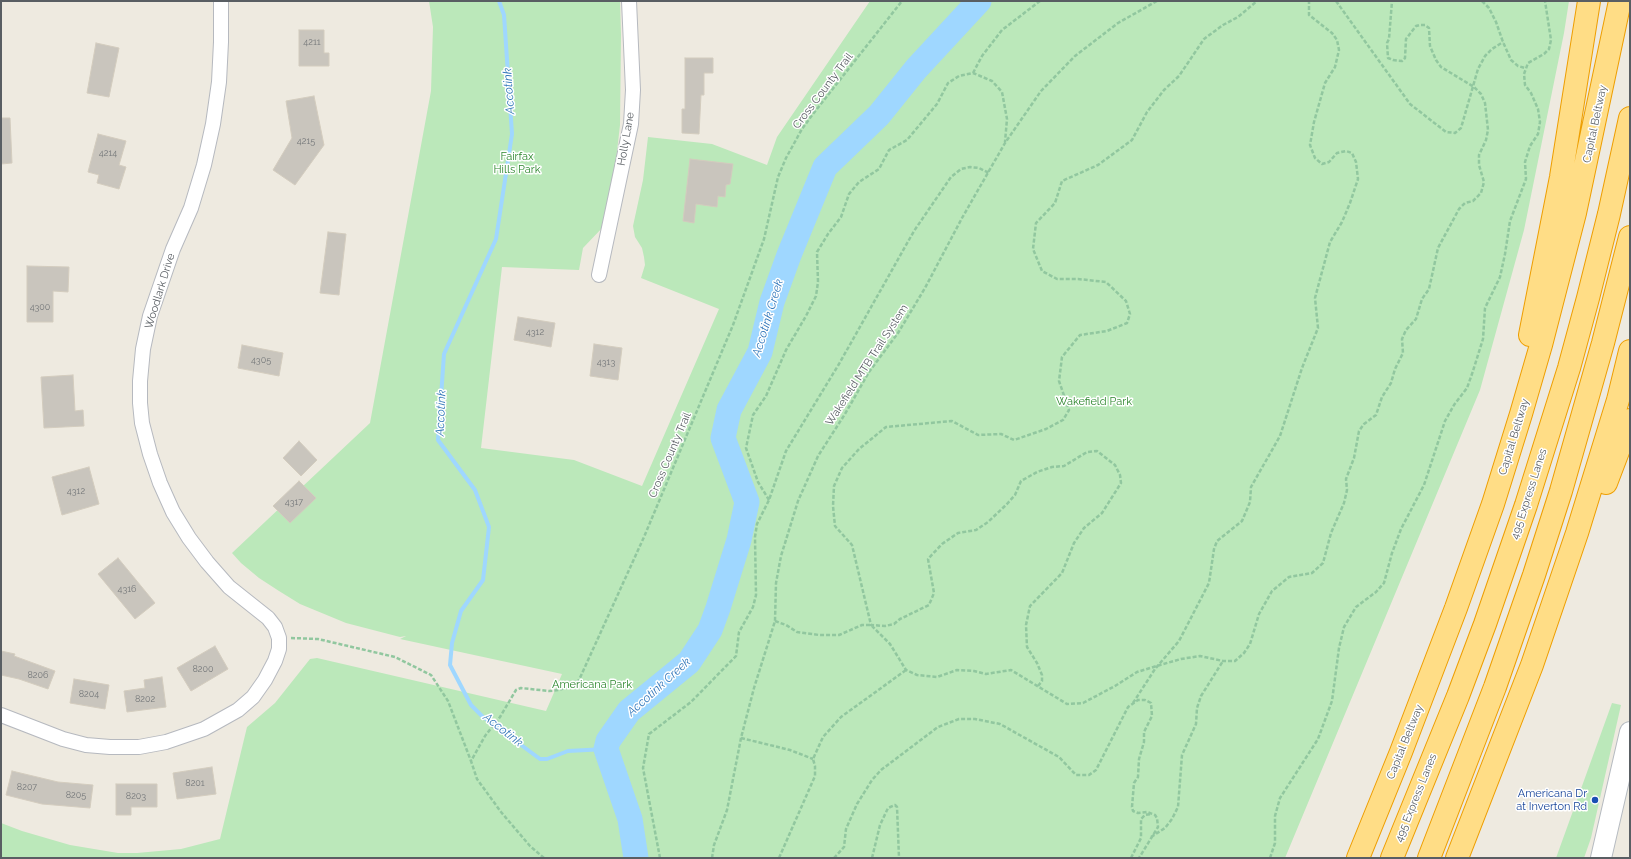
<!DOCTYPE html>
<style>
body{margin:0}
#map{position:relative;width:1631px;height:859px;overflow:hidden;background:#eeeae0;font-family:Raleway,sans-serif}
canvas{display:block}
.frame{position:absolute;inset:0;border:2px solid #595e63;pointer-events:none}
</style>
<div id="map">
<canvas width="1631" height="859"></canvas>
<div class="frame"></div>
</div>
<script>
const context = document.querySelector('canvas').getContext('2d');
context.lineJoin = 'round';
function fill(path, color) {
  context.fillStyle = color;
  context.fill(path, 'evenodd');
}
function poly(rows) {
  const path = new Path2D();
  for (const r of rows) {
    path.moveTo(r[0], r[1]);
    for (let i = 2; i < r.length; i += 2) path.lineTo(r[i], r[i + 1]);
  }
  return path;
}
function strokePath(path, color, width, dash) {
  context.strokeStyle = color;
  context.lineWidth = width;
  context.lineCap = dash ? 'butt' : 'round';
  context.setLineDash(dash || []);
  context.stroke(path);
}
function write(font, color, halo, rows, align = 'center') {
  context.font = font + ' Raleway,sans-serif';
  context.lineWidth = 3;
  context.setLineDash([]);
  context.textBaseline = 'middle';
  context.strokeStyle = halo;
  context.fillStyle = color;
  for (const [text, x, y, turn = 0] of rows) {
    context.save();
    context.translate(x, y);
    context.rotate((+turn || 0) * Math.PI / 180);
    context.textAlign = isNaN(turn) ? turn : align;
    if (halo) context.strokeText(text, 0, 0);
    context.fillText(text, 0, 0);
    context.restore();
  }
}
const green = poly([
 [429,1,620,1,621,35,620,125,614,178,604,226,583,248,579,270,502,267,481,448,574,460,642,486,719,309,641,278,645,265,644,257,642,248,635,237,633,226,643,180,648,137,712,144,767,165,777,137,870,1,1569,1,1564,33,1524,230,1480,390,1285,858,1,858,1,823,22,831,70,845,118,853,137,853,181,849,220,839,247,727,275,703,310,659,317,658,546,711,562,674,400,639,406,636,400,637,346,623,300,604,279,591,259,578,241,563,232,553,370,423,431,91,433,27],
 [1612,703,1621,705,1591,838,1584,858,1556,858]
]);
const stream = poly([
 [499,1,504,15,512,134,496,239,444,354,438,440,475,490,489,527,483,580,461,611,452,643,450,665,471,705,482,716,540,759,547,759,568,751,606,749]
]);
const river = poly([
 [636,858,630,819,606,749,608,741,629,711,689,662,710,630,718,608,739,540,747,502,723,438,729,410,760,352,772,302,789,255,825,167,879,115,916,69,979,1]
]);
const building = poly([
 [299,30,324,30,324,53,329,53,329,66,299,66,299,30],
 [96,43,119,48,109,97,87,93,96,43],
 [685,58,713,58,713,73,704,73,704,95,701,95,699,134,682,133,682,109,685,109,685,58],
 [314,96,324,145,295,185,273,170,292,138,286,101,314,96],
 [1,118,10,118,12,163,1,164,1,118],
 [98,134,126,141,119,165,126,167,119,189,97,183,99,175,88,172,98,134],
 [690,159,733,164,730,184,726,185,725,197,718,196,717,207,696,204,694,223,683,221,690,159],
 [328,232,346,234,339,295,320,293,328,232],
 [27,266,69,267,68,292,53,291,53,322,27,322,27,266],
 [518,317,555,323,551,347,514,340,518,317],
 [594,344,622,348,618,380,590,376,594,344],
 [242,345,283,353,279,376,238,368,242,345],
 [73,375,75,411,83,410,84,426,44,428,41,377,73,375],
 [299,441,317,460,301,476,283,458,299,441],
 [89,467,99,504,62,515,52,477,89,467],
 [299,481,316,498,290,523,273,506,299,481],
 [118,558,155,603,135,619,98,574,118,558],
 [215,646,228,669,191,691,177,668,215,646],
 [1,651,15,654,14,656,55,671,48,689,19,679,1,675,1,651],
 [162,677,166,707,127,712,124,691,145,688,144,680,162,677],
 [74,679,109,685,105,709,70,703,74,679],
 [212,767,216,794,177,799,173,773,212,767],
 [12,771,58,782,93,785,90,808,42,804,6,795,12,771],
 [116,784,157,784,157,807,131,807,131,815,116,815,116,784]
]);
const path = poly([
 [1336,1,1410,104,1446,132,1455,133,1461,128,1478,69,1485,56,1492,49,1503,42],
 [1482,1,1489,8,1496,22,1503,42,1511,60,1518,66,1525,68],
 [973,73,982,56,1002,30,1040,1],
 [769,500,758,482,746,448,753,415,766,396,786,350,806,316,816,296,818,282,817,252,828,234,841,217,849,194,859,182,879,169,889,150,907,140,937,104,948,83,959,76,973,73,992,81,1002,92,1007,119,1005,142],
 [775,621,786,625,797,632,819,635,839,635,862,625,871,625,890,644,906,670,917,675,937,677,957,670,974,671,986,674,1011,670,1067,704,1083,703,1115,686,1137,672,1160,665,1181,659,1200,656,1223,661,1235,661,1244,653,1250,644,1259,614,1272,591,1289,577,1312,573,1323,563,1331,533,1344,503,1347,490,1346,479,1354,458,1359,431,1364,424,1376,415,1382,397,1391,383,1395,369,1403,353,1402,339,1406,330,1416,319,1422,299,1429,289,1438,248,1459,209,1465,203,1473,201,1481,193,1484,182,1479,165,1479,155,1486,140,1488,130,1485,103,1481,94,1474,87,1441,67,1436,60,1430,46,1429,28,1425,25,1420,25,1416,26,1406,39,1405,58,1402,61,1393,60,1388,58,1387,43,1389,39,1392,1],
 [291,638,318,639,395,657,431,675,448,701,471,761],
 [1038,686,1042,681,1042,675,1037,663,1027,647,1026,625,1030,606,1062,573,1074,543,1084,528,1102,513,1121,483,1120,475,1115,465,1097,451,1087,452,1064,466,1052,467,1037,472,1021,481,1015,495,1007,504,988,522,976,530,958,533,942,544,928,559,934,593,929,605,900,619,894,624,885,626,871,625,852,545,835,526,833,506,834,486,842,468,859,449,886,427,952,421,978,435,1001,434,1014,440,1046,429,1063,420,1069,410,1059,381,1062,357,1080,335,1107,331,1127,323,1130,314,1126,301,1106,282,1078,279,1057,279,1042,271,1033,249,1036,223,1055,203,1062,181,1098,165,1132,140,1147,112,1164,90,1179,76,1204,39,1223,25,1238,17,1257,1],
 [1133,703,1155,669,1179,641,1209,583,1214,549,1217,541,1242,521,1250,502,1251,487,1280,436,1302,368,1318,328,1315,298,1330,242,1342,222,1350,203,1358,179,1356,162,1352,153,1346,151,1337,153,1329,162,1322,164,1315,158,1310,145,1314,122,1325,83,1335,67,1339,50,1337,40,1332,33,1309,15,1309,1],
 [741,738,790,750,813,759],
 [1151,837,1165,828,1172,819,1178,807,1182,755,1196,724,1197,708,1201,696,1223,661],
 [544,858,530,846,501,812,477,779,471,761,485,736,500,717,516,690,521,688,549,691,559,690,571,686,579,680,644,537,733,325,764,239,778,177,786,158,802,129,813,114,902,1],
 [660,858,643,768,649,734,691,702,736,656,739,632,753,607,756,595,755,537,757,524,769,500,786,451,839,364,914,231,951,177,961,169,970,167,979,168,989,173],
 [712,858,714,845,727,810,741,738,754,688,775,621,776,583,781,556,798,501,818,456,845,414,869,372,898,333,925,288,962,218,1005,143,1041,91,1075,56,1118,23,1157,1],
 [779,858,815,776,815,766,813,759,823,737,841,717,906,670],
 [834,858,844,847,846,829,857,804,872,780,881,770,938,727,959,719,975,719,1000,724,1059,757,1076,775,1089,775,1096,770,1128,707,1138,700,1145,700,1151,703,1152,716,1144,732,1144,742,1139,759,1138,777,1134,783,1132,807,1133,811,1138,813,1147,812,1155,815,1157,818,1158,827,1139,858],
 [872,858,880,825,888,808,895,805,897,807,899,858],
 [1131,858,1141,838,1141,819,1145,815,1151,814],
 [1270,858,1275,843,1275,816,1280,798,1318,739,1332,701,1339,648,1344,627,1356,607,1376,592,1384,583,1392,553,1401,529,1424,485,1445,421,1454,405,1467,388,1472,374,1483,339,1485,308,1500,277,1505,254,1510,221,1526,179,1525,162,1530,146,1538,134,1540,122,1538,109,1531,93,1525,85,1524,74,1528,63,1544,54,1549,49,1551,40,1545,1]
]);
const street = poly([
 [599,275,631,124,633,90,629,1],
 [1,715,63,739,86,745,110,747,139,747,166,742,204,729,238,710,253,697,265,680,275,661,279,649,279,638,275,627,268,618,229,587,207,562,189,538,173,512,160,483,150,454,142,423,140,403,140,381,143,349,150,316,173,249,191,208,204,165,213,124,219,82,221,42,221,1]
]);
const secondary = poly([
 [1601,858,1630,732]
]);
const highway = poly([
 [1530,335,1561,177,1589,1],
 [1606,483,1630,420],
 [1358,858,1401,752,1456,608,1493,504,1521,414,1541,345,1575,213,1620,1],
 [1392,858,1458,696,1485,624,1526,505,1569,368,1588,298,1609,214,1630,118],
 [1429,858,1495,687,1534,575,1561,491,1603,343,1630,237],
 [1457,858,1532,665,1577,533,1618,400,1630,351]
]);
const markers = [
 [1595,800,4,"#1a4fb4"]
];
const numberNames = [
 ["4211",312,42],
 ["4215",306,141],
 ["4214",108,153],
 ["4300",40,307],
 ["4312",535,332],
 ["4305",261,360],
 ["4313",606,362],
 ["4312",76,491],
 ["4317",294,502],
 ["4316",127,589],
 ["8200",203,669],
 ["8206",38,675],
 ["8204",89,694],
 ["8202",145,699],
 ["8201",195,783],
 ["8207",27,787],
 ["8205",76,795],
 ["8203",136,796]
];
const streetNames = [
 ["Cross County Trail",823,91,-53],
 ["Capital Beltway",1595,124,-78],
 ["Holly Lane",626,139,-80],
 ["Woodlark Drive",160,291,-73],
 ["Wakefield MTB Trail System",867,365,-57],
 ["Capital Beltway",1514,437,-73],
 ["Cross County Trail",670,455,-67],
 ["495 Express Lanes",1529,494,-72],
 ["Capital Beltway",1405,742,-68],
 ["495 Express Lanes",1416,798,-68]
];
const parkNames = [
 ["Fairfax",517,157],
 ["Hills Park",517,170],
 ["Wakefield Park",1094,402],
 ["Americana Park",592,685]
];
const transitNames = [
 ["Americana Dr",1587,794],
 ["at Inverton Rd",1587,807]
];
const waterNames = [
 ["Accotink",509,91,-94],
 ["Accotink Creek",768,318,-73],
 ["Accotink",441,413,-88],
 ["Accotink Creek",659,687,-42],
 ["Accotink",503,730,38]
];
fill(green, '#bbe8ba');
strokePath(stream, '#9fd7ff', 4);
strokePath(river, '#9fd7ff', 25);
fill(building, '#c9c5bd');
strokePath(building, '#d3ccbe', 1);
strokePath(street, '#b6b9bf', 16);
strokePath(secondary, '#b6bbc1', 22);
strokePath(highway, '#ee9e00', 24);
strokePath(path, '#91c79f', 2.5, [4, 2]);
strokePath(street, '#fff', 14);
strokePath(secondary, '#fff', 20);
strokePath(highway, '#ffdd86', 22);
for (const [x, y, r, color] of markers) {
  const dot = new Path2D();
  dot.arc(x, y, r, 0, 2 * Math.PI);
  context.fillStyle = color;
  context.fill(dot);
  strokePath(dot, '#fff', 1.5);
}
write('9px', '#75787a', null, numberNames);
write('11px', '#595e63', '#fff', streetNames);
write('11px', '#2d872e', '#fff', parkNames);
write('11px', '#164399', '#fff', transitNames, 'right');
write('italic 12px', '#3378ba', '#fff', waterNames);
</script>
